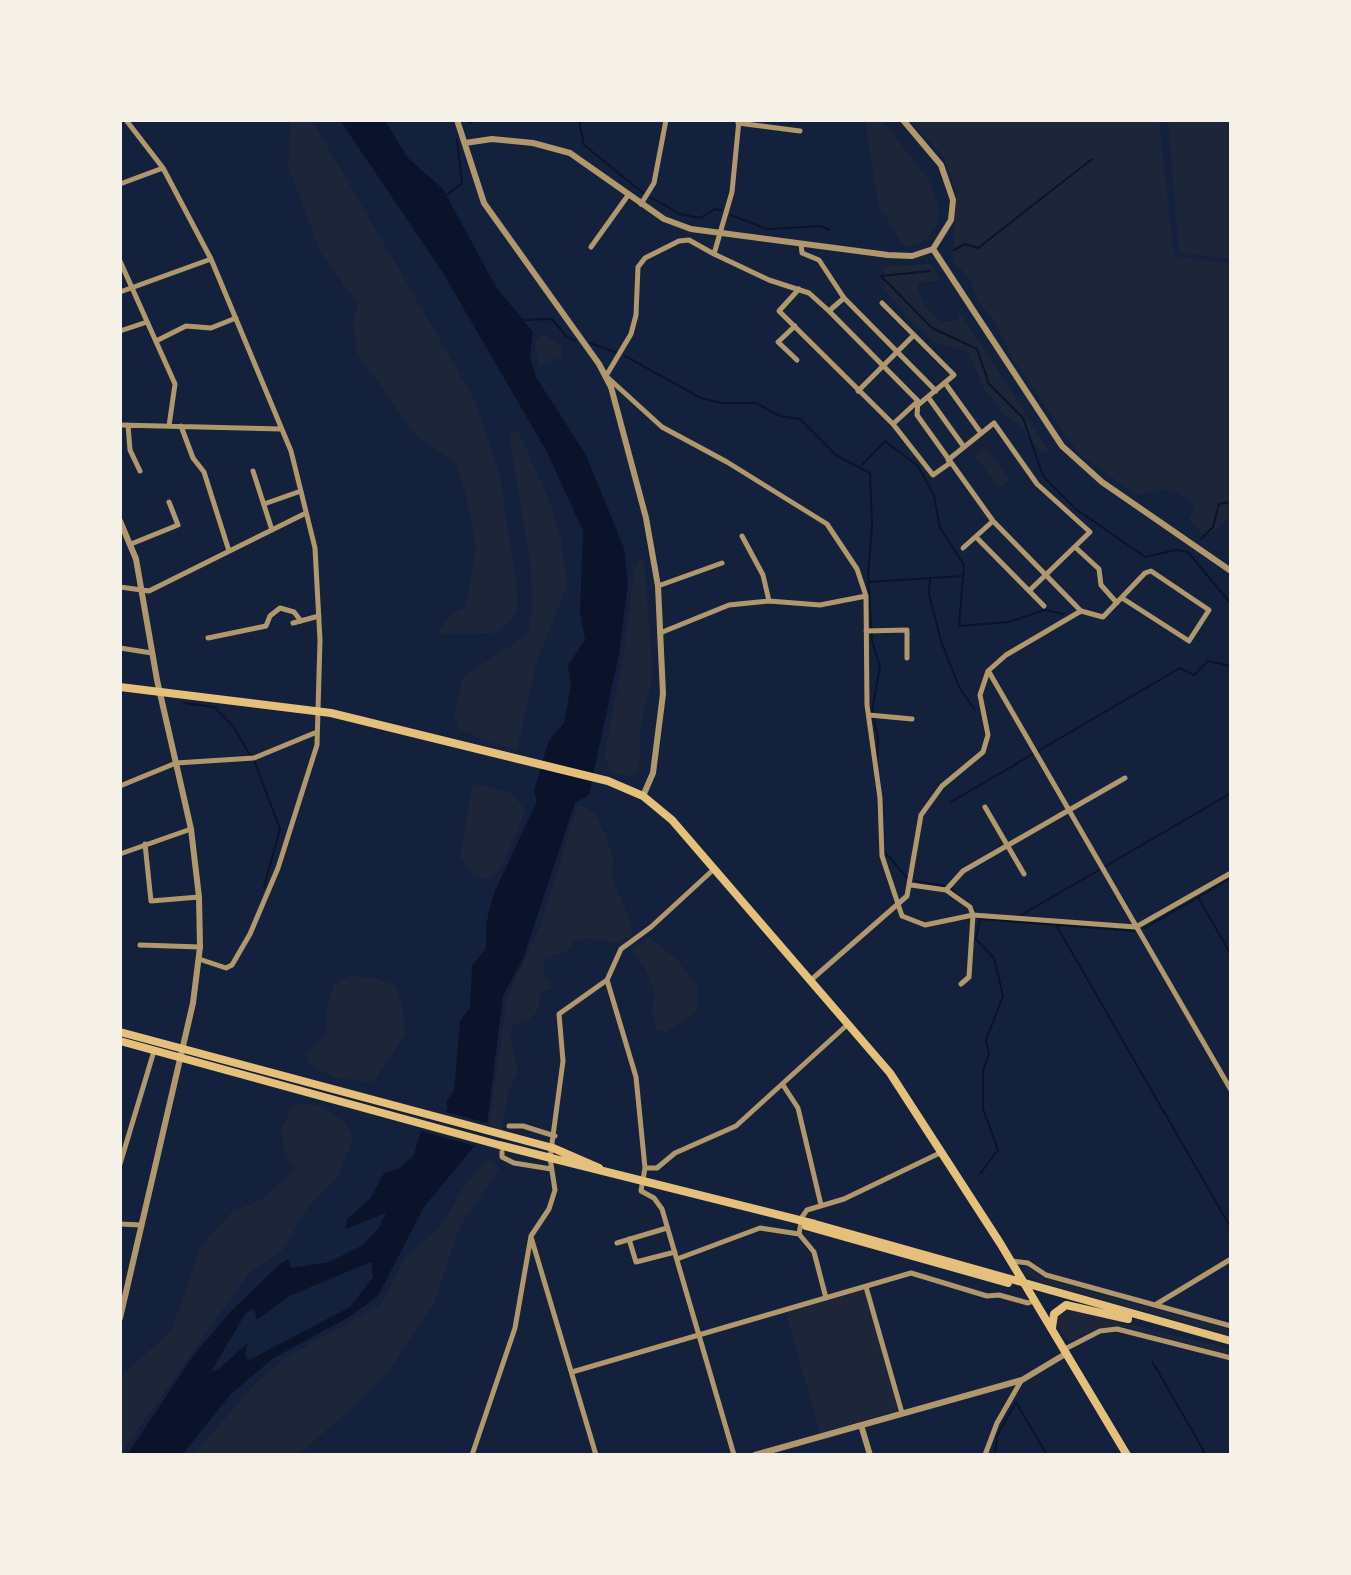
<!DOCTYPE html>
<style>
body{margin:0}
#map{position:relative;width:1351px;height:1575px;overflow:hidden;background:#14213d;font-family:Helvetica,sans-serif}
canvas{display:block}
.frame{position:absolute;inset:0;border:122px solid #f6f1e7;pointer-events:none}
</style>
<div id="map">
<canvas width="1351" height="1575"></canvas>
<div class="frame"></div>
</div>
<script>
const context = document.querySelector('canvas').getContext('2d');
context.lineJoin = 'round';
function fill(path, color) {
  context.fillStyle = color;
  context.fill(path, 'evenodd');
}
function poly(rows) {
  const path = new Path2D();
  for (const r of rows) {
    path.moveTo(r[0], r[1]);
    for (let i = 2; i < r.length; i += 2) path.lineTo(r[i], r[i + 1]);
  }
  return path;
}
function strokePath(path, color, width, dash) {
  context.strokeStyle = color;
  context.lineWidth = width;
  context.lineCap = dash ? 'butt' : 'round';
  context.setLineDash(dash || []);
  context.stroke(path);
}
const green = poly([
 [291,120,312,120,476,402,500,477,517,588,517,610,507,625,494,633,437,634,452,613,466,607,476,546,466,495,455,463,416,436,357,353,353,322,358,304,321,253,288,167],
 [865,120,882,120,929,180,939,206,937,225,928,238,916,245,903,246,878,204],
 [909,120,1159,120,1174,256,1231,264,1231,515,1216,530,1206,536,1199,531,1189,519,1194,507,1181,494,1165,489,1137,495,1079,454,1015,362,992,318,979,302,967,275,953,263,956,191,944,157],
 [1168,120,1231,120,1231,259,1179,252],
 [932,264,941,281,920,282,917,288,925,305,940,322,957,320,960,312,1050,452,1041,453,1017,423,1003,414,984,388,968,352,935,342,910,320,885,290,883,266],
 [543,334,562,347,562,357,539,366,535,344],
 [512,429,519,433,549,500,561,538,567,585,536,664,517,751,458,729,454,713,463,677,527,635,532,614,531,565,510,443],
 [986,448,1010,480,1000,488,975,456],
 [639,560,644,561,653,676,641,723,639,770,630,776,613,774,604,758,624,653,634,570],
 [480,785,511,793,526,811,498,873,484,878,472,874,460,858,472,788],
 [582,805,594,813,606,837,613,858,612,876,631,924,632,936,616,943,589,938,574,941,567,951,545,958,543,973,553,988,542,991,537,1012,528,1020,514,1024,510,1034,518,1073,508,1094,501,1134,493,1132,489,1125,507,999,542,922,576,809],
 [649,937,676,958,698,988,697,1012,665,1032,657,1030,652,1015,655,992,646,970,631,950],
 [350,976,376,978,395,985,402,1003,405,1034,373,1083,332,1077,309,1063,306,1053,327,1034,326,1010,334,985],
 [309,1104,324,1108,345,1123,353,1138,339,1175,308,1207,281,1252,248,1274,120,1455,121,1376,171,1331,201,1246,232,1212,264,1198,296,1168,285,1152,281,1129,294,1105],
 [488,1159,499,1169,460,1226,434,1304,389,1370,361,1400,298,1455,193,1455,255,1384,285,1358,380,1305,407,1256,441,1226,465,1185],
 [1026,1266,1043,1278,1231,1330,1231,1336,1039,1282,1023,1271],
 [864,1290,898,1410,820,1433,786,1313],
 [1068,1310,1231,1349,1231,1355,1127,1327,1100,1327,1074,1340,1067,1340,1057,1324,1057,1316]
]);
const water = poly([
 [340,120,385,120,407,157,443,189,496,287,533,332,530,357,536,377,586,455,624,548,628,584,619,654,589,795,575,803,523,959,503,996,486,1132,424,1207,378,1296,349,1317,272,1359,231,1394,182,1455,127,1455,193,1356,233,1309,280,1264,288,1259,291,1268,329,1262,363,1245,378,1229,386,1213,346,1229,347,1219,370,1199,384,1173,398,1169,414,1155,420,1134,433,1118,447,1110,447,1100,454,1091,460,1021,470,1008,472,965,486,949,486,924,494,893,537,801,534,790,549,740,564,723,571,685,568,665,585,640,580,611,583,531,547,452,443,273],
 [371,1262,373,1277,350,1307,249,1360,245,1355,248,1342,219,1369,211,1372,247,1311,254,1309,257,1320,289,1296]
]);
const pier = poly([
 [439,1110,491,1124,490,1134,479,1147,418,1130]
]);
const stream = poly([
 [579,120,584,145,643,193],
 [469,123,476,120],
 [447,195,462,183,457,140],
 [650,197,680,214,700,218,715,209,721,210],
 [731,215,767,229,820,226,830,230],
 [954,250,965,244,978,248,1092,159],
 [881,276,932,328,977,349,989,384,1023,418,1043,476,1076,509,1145,557,1176,550,1188,552,1231,604],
 [882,276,930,271],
 [523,320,552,319,566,336,575,341],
 [590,343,617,353],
 [625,356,701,398,722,403,756,403,780,416,800,419,837,456,870,473,872,525,868,576,872,641,880,667,872,710,878,738,877,762],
 [862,465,885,441,918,466,934,495,940,528,964,565,959,626,1009,622,1045,610,1064,614],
 [1201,539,1213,527,1219,504,1231,502],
 [930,579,929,594,941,641,959,687,975,710],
 [869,582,962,576],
 [184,703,214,707,233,726,250,755],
 [254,760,280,829,264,887],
 [120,761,120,778],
 [882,796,884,851,907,878],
 [951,802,1180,668,1194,675,1208,661,1231,666],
 [1106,866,1231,793],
 [915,881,945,886],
 [951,889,976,911],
 [1198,897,1231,955],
 [1021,915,1099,870],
 [1056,925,1231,1228],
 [1145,928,1231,878],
 [980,1174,998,1150,983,1109,983,1071,989,1054,986,1040,1003,996,994,958,976,939,980,919,1134,931],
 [1152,1361,1206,1455],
 [995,1455,997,1436,1016,1402,1047,1455]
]);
const minor = poly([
 [126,120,163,168,211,259,291,451,315,548,320,640,317,745,278,868,250,934,232,965,226,968,199,959],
 [739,120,732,192,714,254,689,240,679,241,645,258,638,267,636,315,631,334,606,376,662,427,727,462,827,524,857,569,866,596,867,705,880,798,882,856,902,916,925,925,973,915,1136,927,1231,873],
 [738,123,800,131],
 [120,184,163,168],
 [641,204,654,183,666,120],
 [801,244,802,253,819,260,844,298,936,391],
 [591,247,629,194],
 [714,254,769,280,809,293,829,311,918,401,917,415,993,521,1081,611],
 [120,261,175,384,169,426],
 [799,289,779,311,893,424,933,475,950,463],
 [120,292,211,259],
 [882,303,954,375,918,405],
 [829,311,844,298],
 [795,326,778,342,797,360],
 [120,331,147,322],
 [156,341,186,326,211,328,236,318],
 [945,383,981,433],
 [858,391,914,335],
 [928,397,964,447],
 [893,424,918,401],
 [120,425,281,429],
 [128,425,130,450,140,471],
 [181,426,193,458,204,472,229,551],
 [948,460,994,423,1037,484,1090,532,1029,591],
 [253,471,272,530],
 [264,504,301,491],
 [742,536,763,575,769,601],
 [976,537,1044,606],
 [131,544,178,525,169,502],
 [1075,547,1099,569,1101,585,1117,603],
 [963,548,993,521],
 [658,586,722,563],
 [120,587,149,591,306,513],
 [293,623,319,616],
 [866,631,907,630,907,658],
 [660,633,729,605,769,601,820,605,866,596],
 [208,638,266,626,270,616,280,608,294,612,301,621],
 [120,648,152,653],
 [989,672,1231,1090],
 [869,715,912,719],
 [120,786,176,763,254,758,317,732],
 [985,807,1024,874],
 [145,844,151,901,199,897],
 [120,854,191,829],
 [911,885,946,890,970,907,973,915,969,977,961,984],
 [946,890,963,871,1125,778],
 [140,945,200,947],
 [607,980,636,1077,645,1168,641,1191,654,1198,662,1209,734,1455],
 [811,980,907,896,921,815,942,786,983,752,988,735,980,695,988,671,1006,655,1081,611,1103,617,1145,573,1151,571,1209,610,1189,641,1122,598],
 [783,1085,798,1108,821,1205],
 [509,1126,523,1126,555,1136],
 [502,1152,502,1157,514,1163,551,1169],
 [120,1164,154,1051],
 [645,1168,657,1168,675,1153,736,1126,847,1025],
 [120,1224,141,1225],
 [531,1237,596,1455],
 [629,1239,636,1262,675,1252],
 [617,1243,667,1228],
 [677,1259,760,1228,799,1234],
 [1012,1261,1028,1263,1046,1275,1231,1326],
 [866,1287,902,1413],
 [826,1298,814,1252,799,1234,802,1217,807,1210,844,1199,942,1152],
 [1155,1305,1231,1259],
 [1065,1349,1100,1331,1117,1329,1231,1358],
 [572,1372,911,1273,987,1296,999,1295,1028,1303,1034,1301],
 [472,1455,515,1328,531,1236,549,1209,555,1190,550,1158,563,1061,559,1014,607,980,621,949,651,927,714,869],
 [985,1455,997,1423,1021,1381]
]);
const tertiary = poly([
 [457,120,484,203,599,364,611,387,646,518,658,586,663,694,653,773,643,796],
 [903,120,941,165,953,200,951,220,933,249],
 [465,143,492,139,533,143,570,153,664,219,691,229,888,255,912,256,933,249,1062,446,1102,482,1231,571],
 [120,521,136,559,157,680,191,829,199,897,200,947,193,1003,120,1318],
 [861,1425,870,1455],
 [755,1455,1022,1380,1067,1353]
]);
const trunk = poly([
 [120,687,331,713,608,781,643,796,672,820,890,1073,1000,1243,1127,1455],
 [120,1032,553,1148,599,1168],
 [120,1041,499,1145,815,1224,1231,1341],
 [806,1226,1008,1283],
 [1052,1328,1054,1314,1066,1305,1128,1319]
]);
fill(green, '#1d2539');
fill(water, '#0b132b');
fill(pier, '#14213d');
strokePath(stream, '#0b132b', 2);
strokePath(minor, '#b1986c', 5);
strokePath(tertiary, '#b1986c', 6);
strokePath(trunk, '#e5c07b', 8);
</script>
